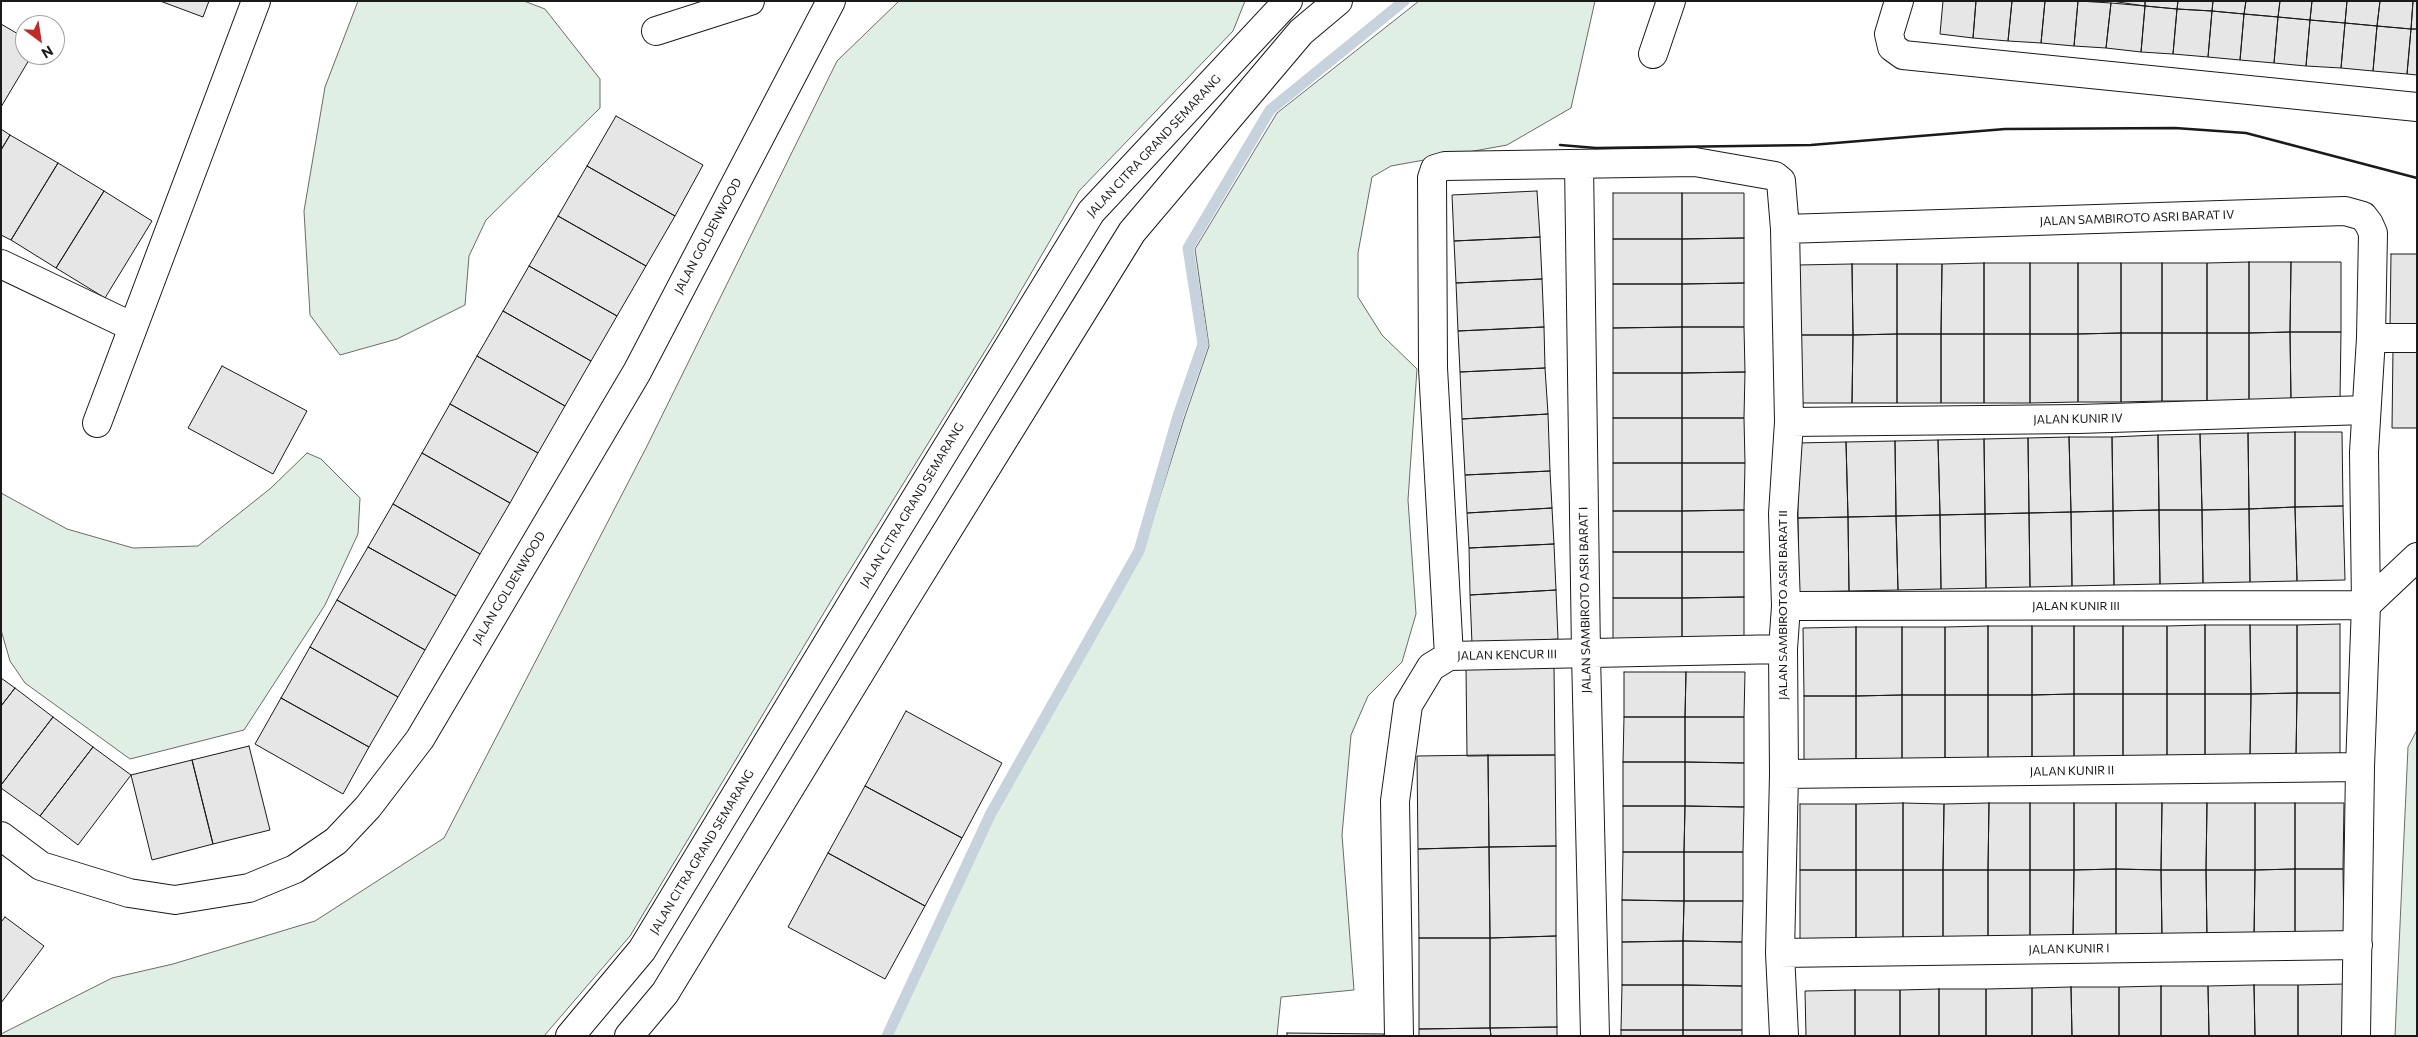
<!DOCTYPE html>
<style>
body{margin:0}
#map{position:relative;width:2418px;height:1037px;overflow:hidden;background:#fff;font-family:Commissioner,sans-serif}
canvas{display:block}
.frame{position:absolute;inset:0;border:2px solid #1a1a1a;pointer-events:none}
.north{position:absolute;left:15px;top:15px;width:50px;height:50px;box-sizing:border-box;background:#fff;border:1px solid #a3a3a3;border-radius:50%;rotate:149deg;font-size:14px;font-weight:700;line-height:20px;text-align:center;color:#1a1a1a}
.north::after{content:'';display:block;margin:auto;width:18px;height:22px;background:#c62828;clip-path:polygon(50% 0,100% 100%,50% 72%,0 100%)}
</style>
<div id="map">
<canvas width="2418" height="1037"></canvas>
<div class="frame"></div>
<div class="north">N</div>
</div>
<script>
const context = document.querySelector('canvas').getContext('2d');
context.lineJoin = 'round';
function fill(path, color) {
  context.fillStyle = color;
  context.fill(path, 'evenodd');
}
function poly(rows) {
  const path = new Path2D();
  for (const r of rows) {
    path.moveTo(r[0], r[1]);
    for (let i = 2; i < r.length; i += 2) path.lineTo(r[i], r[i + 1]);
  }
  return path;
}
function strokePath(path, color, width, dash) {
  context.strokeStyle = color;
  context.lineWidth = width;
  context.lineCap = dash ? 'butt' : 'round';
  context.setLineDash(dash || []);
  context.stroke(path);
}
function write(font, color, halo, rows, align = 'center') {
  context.font = font + ' Commissioner,sans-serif';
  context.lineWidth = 4;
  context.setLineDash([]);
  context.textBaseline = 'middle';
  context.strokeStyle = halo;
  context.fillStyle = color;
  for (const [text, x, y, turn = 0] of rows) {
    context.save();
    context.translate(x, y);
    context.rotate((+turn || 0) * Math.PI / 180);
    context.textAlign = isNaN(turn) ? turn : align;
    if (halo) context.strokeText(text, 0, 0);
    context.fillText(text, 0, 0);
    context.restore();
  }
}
const green = poly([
 [358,1,524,1,545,9,600,79,600,108,486,220,469,256,465,305,397,339,340,355,310,315,304,211,325,87,358,1],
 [899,1,1245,1,1233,31,1079,191,998,330,837,591,630,936,544,1036,1,1036,1,1034,112,978,173,964,315,921,444,838,646,448,837,61,899,1],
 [1419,1,1595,1,1571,108,1507,145,1391,166,1372,177,1358,253,1358,297,1382,335,1417,369,1408,500,1416,614,1402,662,1368,696,1351,735,1342,835,1354,990,1281,997,1277,1036,892,1036,994,817,1142,554,1184,419,1209,346,1195,249,1277,113,1419,1],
 [307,453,321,459,360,498,358,534,325,605,244,730,130,759,25,683,10,661,1,630,1,493,67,529,133,548,198,546,271,488,307,453],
 [2417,730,2417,1036,2395,1036,2408,747,2417,730]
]);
const stream = poly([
 [887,1036,990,815,1139,551,1178,416,1203,344,1188,248,1270,110,1404,1]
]);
const building = poly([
 [160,1,209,1,203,17,160,1],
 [1943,1,1976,1,1973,38,1940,34,1943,1],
 [1976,1,2012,1,2008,41,1973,38,1976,1],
 [2012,1,2045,1,2041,43,2008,41,2012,1],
 [2045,1,2078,1,2074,46,2041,43,2045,1],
 [2078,1,2111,3,2106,48,2074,46,2078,1],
 [2111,1,2145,1,2145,6,2111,1],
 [2145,1,2178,1,2177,9,2145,6,2145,1],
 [2178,1,2213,1,2212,11,2177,9,2178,1],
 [2213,1,2246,1,2244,14,2212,11,2213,1],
 [2246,1,2280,1,2278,17,2244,14,2246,1],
 [2280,1,2312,1,2310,20,2278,17,2280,1],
 [2312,1,2347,1,2345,23,2310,20,2312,1],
 [2347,1,2380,1,2377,26,2345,23,2347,1],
 [2380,1,2413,1,2411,29,2377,26,2380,1],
 [2413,1,2417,1,2417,29,2411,29,2413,1],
 [2111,3,2145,6,2141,52,2106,48,2111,3],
 [2145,6,2177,9,2173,54,2141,52,2145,6],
 [2177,9,2212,11,2208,57,2173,54,2177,9],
 [2212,11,2244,14,2240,60,2208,57,2212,11],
 [2244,14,2278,17,2274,63,2240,60,2244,14],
 [2278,17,2310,20,2306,66,2274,63,2278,17],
 [2310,20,2345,23,2341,68,2306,66,2310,20],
 [2345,23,2377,26,2373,71,2341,68,2345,23],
 [1,24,25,38,25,55,32,55,1,107,1,24],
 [2377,26,2411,29,2407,74,2373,71,2377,26],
 [2411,29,2417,29,2417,75,2407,74,2411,29],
 [616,116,703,165,675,216,587,166,616,116],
 [1,129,10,135,1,150,1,129],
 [10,135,58,163,11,240,1,235,1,150,10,135],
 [58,163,104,191,56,268,11,240,58,163],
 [587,166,675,216,646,266,558,216,587,166],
 [104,191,152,221,105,298,56,268,104,191],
 [1537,191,1540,237,1454,241,1452,195,1537,191],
 [1613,193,1682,193,1682,239,1613,239,1613,193],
 [1682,193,1744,193,1744,238,1682,239,1682,193],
 [558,216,646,266,617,316,529,266,558,216],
 [1540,237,1542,279,1456,283,1454,241,1540,237],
 [1744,238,1744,283,1682,284,1682,239,1744,238],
 [1613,239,1682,239,1682,284,1613,284,1613,239],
 [2391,254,2417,254,2417,327,2390,327,2391,254],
 [2249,262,2291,262,2290,332,2249,333,2249,262],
 [2249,262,2249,333,2207,333,2207,263,2249,262],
 [2291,262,2341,262,2341,332,2290,332,2291,262],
 [1984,263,1984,334,1941,334,1942,264,1984,263],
 [1984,263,2030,263,2030,334,1984,334,1984,263],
 [2030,263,2078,263,2078,334,2030,334,2030,263],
 [2078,263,2121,263,2121,333,2078,334,2078,263],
 [2121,263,2162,263,2162,333,2121,333,2121,263],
 [2162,263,2207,263,2207,333,2162,333,2162,263],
 [1852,264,1853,335,1797,335,1798,265,1852,264],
 [1852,264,1897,264,1897,334,1853,335,1852,264],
 [1897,264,1942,264,1941,334,1897,334,1897,264],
 [529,266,617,316,591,361,503,311,529,266],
 [1542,279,1544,327,1458,331,1456,283,1542,279],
 [1744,283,1744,327,1682,327,1682,284,1744,283],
 [1613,284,1682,284,1682,327,1613,328,1613,284],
 [503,311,591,361,565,406,477,356,503,311],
 [1544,327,1545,368,1460,372,1458,331,1544,327],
 [1682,327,1682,373,1613,373,1613,328,1682,327],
 [1682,327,1744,327,1745,372,1682,373,1682,327],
 [2290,332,2341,332,2340,401,2291,401,2290,332],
 [2290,332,2291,401,2249,401,2249,333,2290,332],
 [2121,333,2162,333,2162,401,2121,402,2121,333],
 [2121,333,2121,402,2078,402,2078,334,2121,333],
 [2162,333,2207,333,2207,401,2162,401,2162,333],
 [2207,333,2249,333,2249,401,2207,401,2207,333],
 [1897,334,1941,334,1941,403,1897,403,1897,334],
 [1897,334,1897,403,1852,403,1853,335,1897,334],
 [1941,334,1984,334,1984,403,1941,403,1941,334],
 [1984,334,2030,334,2030,403,1984,403,1984,334],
 [2030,334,2078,334,2078,402,2030,403,2030,334],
 [1797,335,1853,335,1852,403,1797,403,1797,335],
 [2393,349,2417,349,2417,428,2392,428,2393,349],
 [477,356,565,406,538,453,450,404,477,356],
 [222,366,307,411,273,474,188,428,222,366],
 [1545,368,1548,414,1462,419,1460,372,1545,368],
 [1745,372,1744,418,1682,418,1682,373,1745,372],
 [1613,373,1682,373,1682,418,1613,418,1613,373],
 [450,404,538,453,510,503,422,453,450,404],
 [1548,414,1550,471,1465,475,1462,419,1548,414],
 [1613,418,1682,418,1682,463,1613,463,1613,418],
 [1682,418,1744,418,1745,463,1682,463,1682,418],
 [2295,432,2342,432,2343,506,2295,507,2295,432],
 [2295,432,2295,507,2249,509,2248,433,2295,432],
 [2248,433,2249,509,2202,510,2200,434,2248,433],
 [2200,434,2202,510,2159,510,2158,435,2200,434],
 [2158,435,2159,510,2113,511,2112,437,2158,435],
 [2069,437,2112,437,2113,511,2071,512,2069,437],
 [2069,437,2071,512,2029,513,2028,438,2069,437],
 [2028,438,2029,513,1985,514,1984,439,2028,438],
 [1984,439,1985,514,1940,515,1938,440,1984,439],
 [1938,440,1940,515,1896,516,1895,441,1938,440],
 [1895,441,1896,516,1848,517,1846,442,1895,441],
 [1846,442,1848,517,1798,518,1797,443,1846,442],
 [422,453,510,503,480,554,393,504,422,453],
 [1613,463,1682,463,1682,511,1613,511,1613,463],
 [1682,463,1745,463,1744,510,1682,511,1682,463],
 [1550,471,1552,508,1467,513,1465,475,1550,471],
 [393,504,480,554,456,596,368,547,393,504],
 [2343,506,2345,580,2297,581,2295,507,2343,506],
 [2295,507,2297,581,2250,582,2249,509,2295,507],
 [1552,508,1554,544,1469,548,1467,513,1552,508],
 [2249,509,2250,582,2203,583,2202,510,2249,509],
 [1744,510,1744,552,1682,552,1682,511,1744,510],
 [2159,510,2202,510,2203,583,2160,584,2159,510],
 [2159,510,2160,584,2114,585,2113,511,2159,510],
 [1613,511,1682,511,1682,552,1613,552,1613,511],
 [2113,511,2114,585,2072,586,2071,512,2113,511],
 [2071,512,2072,586,2030,587,2029,513,2071,512],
 [2029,513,2030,587,1986,588,1985,514,2029,513],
 [1985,514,1986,588,1941,589,1940,515,1985,514],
 [1940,515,1941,589,1898,590,1896,516,1940,515],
 [1896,516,1898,590,1849,591,1848,517,1896,516],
 [1848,517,1849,591,1799,592,1798,518,1848,517],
 [1554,544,1556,590,1470,595,1469,548,1554,544],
 [368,547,456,596,425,650,337,600,368,547],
 [1613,552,1682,552,1682,598,1613,598,1613,552],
 [1682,552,1744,552,1744,597,1682,598,1682,552],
 [1556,590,1558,639,1472,644,1470,595,1556,590],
 [1744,597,1744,642,1682,643,1682,598,1744,597],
 [1613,598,1682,598,1682,643,1613,644,1613,598],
 [337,600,425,650,398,697,310,647,337,600],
 [2340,624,2340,693,2297,693,2297,625,2340,624],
 [2205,625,2250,625,2251,694,2205,694,2205,625],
 [2205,625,2205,694,2167,694,2167,626,2205,625],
 [2250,625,2297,625,2297,693,2251,694,2250,625],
 [1988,626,1988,695,1945,695,1945,627,1988,626],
 [1988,626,2032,626,2032,695,1988,695,1988,626],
 [2032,626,2074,626,2074,694,2032,695,2032,626],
 [2074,626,2123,626,2123,694,2074,694,2074,626],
 [2123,626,2167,626,2167,694,2123,694,2123,626],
 [1856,627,1856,696,1804,696,1803,628,1856,627],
 [1856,627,1902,627,1902,695,1856,696,1856,627],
 [1902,627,1945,627,1945,695,1902,695,1902,627],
 [310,647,398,697,369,747,281,698,310,647],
 [1554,666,1555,755,1467,756,1466,668,1554,666],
 [1624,672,1686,672,1685,717,1624,717,1624,672],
 [1686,672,1745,672,1744,717,1685,717,1686,672],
 [1,678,15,688,1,706,1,678],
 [15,688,53,717,1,785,1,706,15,688],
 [2297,693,2340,693,2340,757,2296,757,2297,693],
 [2297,693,2296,757,2250,757,2251,694,2297,693],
 [2074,694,2074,758,2032,758,2032,695,2074,694],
 [2074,694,2123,694,2123,757,2074,758,2074,694],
 [2123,694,2167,694,2167,758,2123,757,2123,694],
 [2167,694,2205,694,2205,757,2167,758,2167,694],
 [2205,694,2251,694,2250,757,2205,757,2205,694],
 [1902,695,1902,759,1856,759,1856,696,1902,695],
 [1902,695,1945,695,1945,759,1902,759,1902,695],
 [1945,695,1988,695,1988,758,1945,759,1945,695],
 [1988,695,2032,695,2032,758,1988,758,1988,695],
 [1804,696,1856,696,1856,759,1804,760,1804,696],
 [281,698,369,747,343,794,255,744,281,698],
 [906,711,1002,763,962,838,865,786,906,711],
 [53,717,93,747,40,816,1,788,1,785,53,717],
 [1624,717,1685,717,1685,762,1623,762,1624,717],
 [1685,717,1744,717,1744,763,1685,762,1685,717],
 [249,746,270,830,213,844,192,760,249,746],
 [93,747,131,775,78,845,40,816,93,747],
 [1488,755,1489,847,1418,849,1417,756,1488,755],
 [1488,755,1555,755,1556,846,1489,847,1488,755],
 [192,760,213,844,152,860,131,775,192,760],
 [1623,762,1685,762,1685,806,1623,806,1623,762],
 [1685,762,1744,763,1744,807,1685,806,1685,762],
 [865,786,962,838,925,906,828,853,865,786],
 [1903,803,1944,804,1943,870,1903,870,1903,803],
 [1903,803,1903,870,1856,870,1856,804,1903,803],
 [1989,803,2030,803,2030,870,1988,870,1989,803],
 [1989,803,1988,870,1943,870,1944,804,1989,803],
 [2030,803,2074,803,2074,870,2030,870,2030,803],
 [2074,803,2116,803,2116,869,2074,870,2074,803],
 [2116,803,2162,803,2161,870,2116,869,2116,803],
 [2162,803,2207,803,2206,870,2161,870,2162,803],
 [2207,803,2255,803,2255,870,2206,870,2207,803],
 [2255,803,2295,803,2295,869,2255,870,2255,803],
 [2295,803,2344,803,2343,869,2295,869,2295,803],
 [1800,804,1856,804,1856,870,1800,870,1800,804],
 [1623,806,1685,806,1684,852,1623,852,1623,806],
 [1685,806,1744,807,1743,852,1684,852,1685,806],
 [1556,846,1556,936,1490,938,1489,847,1556,846],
 [1489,847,1490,938,1419,938,1418,849,1489,847],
 [1623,852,1684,852,1684,901,1622,900,1623,852],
 [1684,852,1743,852,1743,901,1684,901,1684,852],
 [828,853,925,906,885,979,788,927,828,853],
 [2116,869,2161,870,2162,938,2116,939,2116,869],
 [2116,869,2116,939,2073,938,2074,870,2116,869],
 [2295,869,2343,869,2344,938,2295,938,2295,869],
 [2295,869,2295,938,2254,938,2255,870,2295,869],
 [1800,870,1856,870,1856,939,1800,939,1800,870],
 [1856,870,1903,870,1903,939,1856,939,1856,870],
 [1903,870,1943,870,1943,938,1903,939,1903,870],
 [1943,870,1988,870,1988,938,1943,938,1943,870],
 [1988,870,2030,870,2030,939,1988,938,1988,870],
 [2030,870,2074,870,2073,938,2030,939,2030,870],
 [2161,870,2206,870,2207,938,2162,938,2161,870],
 [2206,870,2255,870,2254,938,2207,938,2206,870],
 [1622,900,1684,901,1683,941,1622,942,1622,900],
 [1684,901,1743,901,1742,942,1683,941,1684,901],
 [5,917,44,946,1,1003,1,922,5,917],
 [1556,936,1557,1027,1490,1028,1490,938,1556,936],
 [1419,938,1490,938,1490,1028,1419,1029,1419,938],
 [1683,941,1683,985,1622,985,1622,942,1683,941],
 [1683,941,1742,942,1742,986,1683,985,1683,941],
 [2346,984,2346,1036,2298,1036,2298,985,2346,984],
 [1622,985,1683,985,1683,1030,1621,1030,1622,985],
 [1683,985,1742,986,1742,1030,1683,1030,1683,985],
 [2254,985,2255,1036,2209,1036,2208,986,2254,985],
 [2254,985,2298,985,2298,1036,2255,1036,2254,985],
 [2161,986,2161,1036,2119,1036,2119,987,2161,986],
 [2161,986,2208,986,2209,1036,2161,1036,2161,986],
 [2071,987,2119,987,2119,1036,2072,1036,2071,987],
 [2071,987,2072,1036,2032,1036,2032,988,2071,987],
 [2032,988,2032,1036,1986,1036,1986,989,2032,988],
 [1939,989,1986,989,1986,1036,1939,1036,1939,989],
 [1939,989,1939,1036,1900,1036,1900,990,1939,989],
 [1855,990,1900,990,1900,1036,1855,1036,1855,990],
 [1855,990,1855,1036,1806,1036,1805,991,1855,990],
 [1557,1027,1557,1036,1491,1036,1490,1028,1557,1027],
 [1490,1028,1491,1036,1419,1036,1419,1029,1490,1028],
 [1621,1030,1683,1030,1683,1036,1621,1036,1621,1030],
 [1683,1030,1742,1030,1742,1036,1683,1036,1683,1030],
 [1287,1033,1384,1034,1384,1036,1287,1036,1287,1033]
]);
const street = poly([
 [1899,1,1889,34,1892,47,1903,55,2417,107],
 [656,31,750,1],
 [1653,54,1671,1],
 [1579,164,1586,654,1595,1036],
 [1785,229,2345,211,2363,216,2369,224,2373,233,2371,338,2364,452,2366,605,2360,767,2356,1036],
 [1,264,133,327],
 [2371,338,2417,338],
 [1789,422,2079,419,2366,410],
 [97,423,256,1],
 [1786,606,2366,605,2417,557],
 [1449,656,1433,368,1432,178,1435,169,1445,166,1695,162,1775,176,1781,181,1785,229,1789,422,1783,514,1786,606,1783,649,1784,774,1780,953,1784,1036],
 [1784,774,2360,767],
 [1,836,41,866,129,893,175,900,249,888,295,869,336,841,368,807,420,739,637,372,831,1],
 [1780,953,2358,945],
 [570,1036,642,950,875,565,1091,212,1288,1],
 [629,1036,665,993,897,612,1132,232,1301,32,1338,1],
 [1399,1036,1395,801,1408,705,1431,667,1449,656,1783,649]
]);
const wall = poly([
 [1560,145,1596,148,1811,145,2005,129,2175,128,2246,133,2417,178]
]);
const streetNames = [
 ["JALAN CITRA GRAND SEMARANG",1154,146,-47],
 ["JALAN SAMBIROTO ASRI BARAT IV",2137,218,-2],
 ["JALAN GOLDENWOOD",708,236,-62],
 ["JALAN KUNIR IV",2078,419,-1],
 ["JALAN CITRA GRAND SEMARANG",912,505,-59],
 ["JALAN GOLDENWOOD",509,588,-59],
 ["JALAN SAMBIROTO ASRI BARAT I",1585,600,-91],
 ["JALAN SAMBIROTO ASRI BARAT II",1783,605,-90],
 ["JALAN KUNIR III",2076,606],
 ["JALAN KENCUR III",1507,655,-1],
 ["JALAN KUNIR II",2072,771,-1],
 ["JALAN CITRA GRAND SEMARANG",702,852,-59],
 ["JALAN KUNIR I",2069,949,-1]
];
fill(green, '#e0efe3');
strokePath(green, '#6a6a6a', 1);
strokePath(stream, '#c6d2dc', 11);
fill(building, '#e6e6e6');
strokePath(building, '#1a1a1a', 1);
strokePath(street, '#1a1a1a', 30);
strokePath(street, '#fff', 28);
strokePath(wall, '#1a1a1a', 2.5);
write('12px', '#1a1a1a', '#fff', streetNames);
</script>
